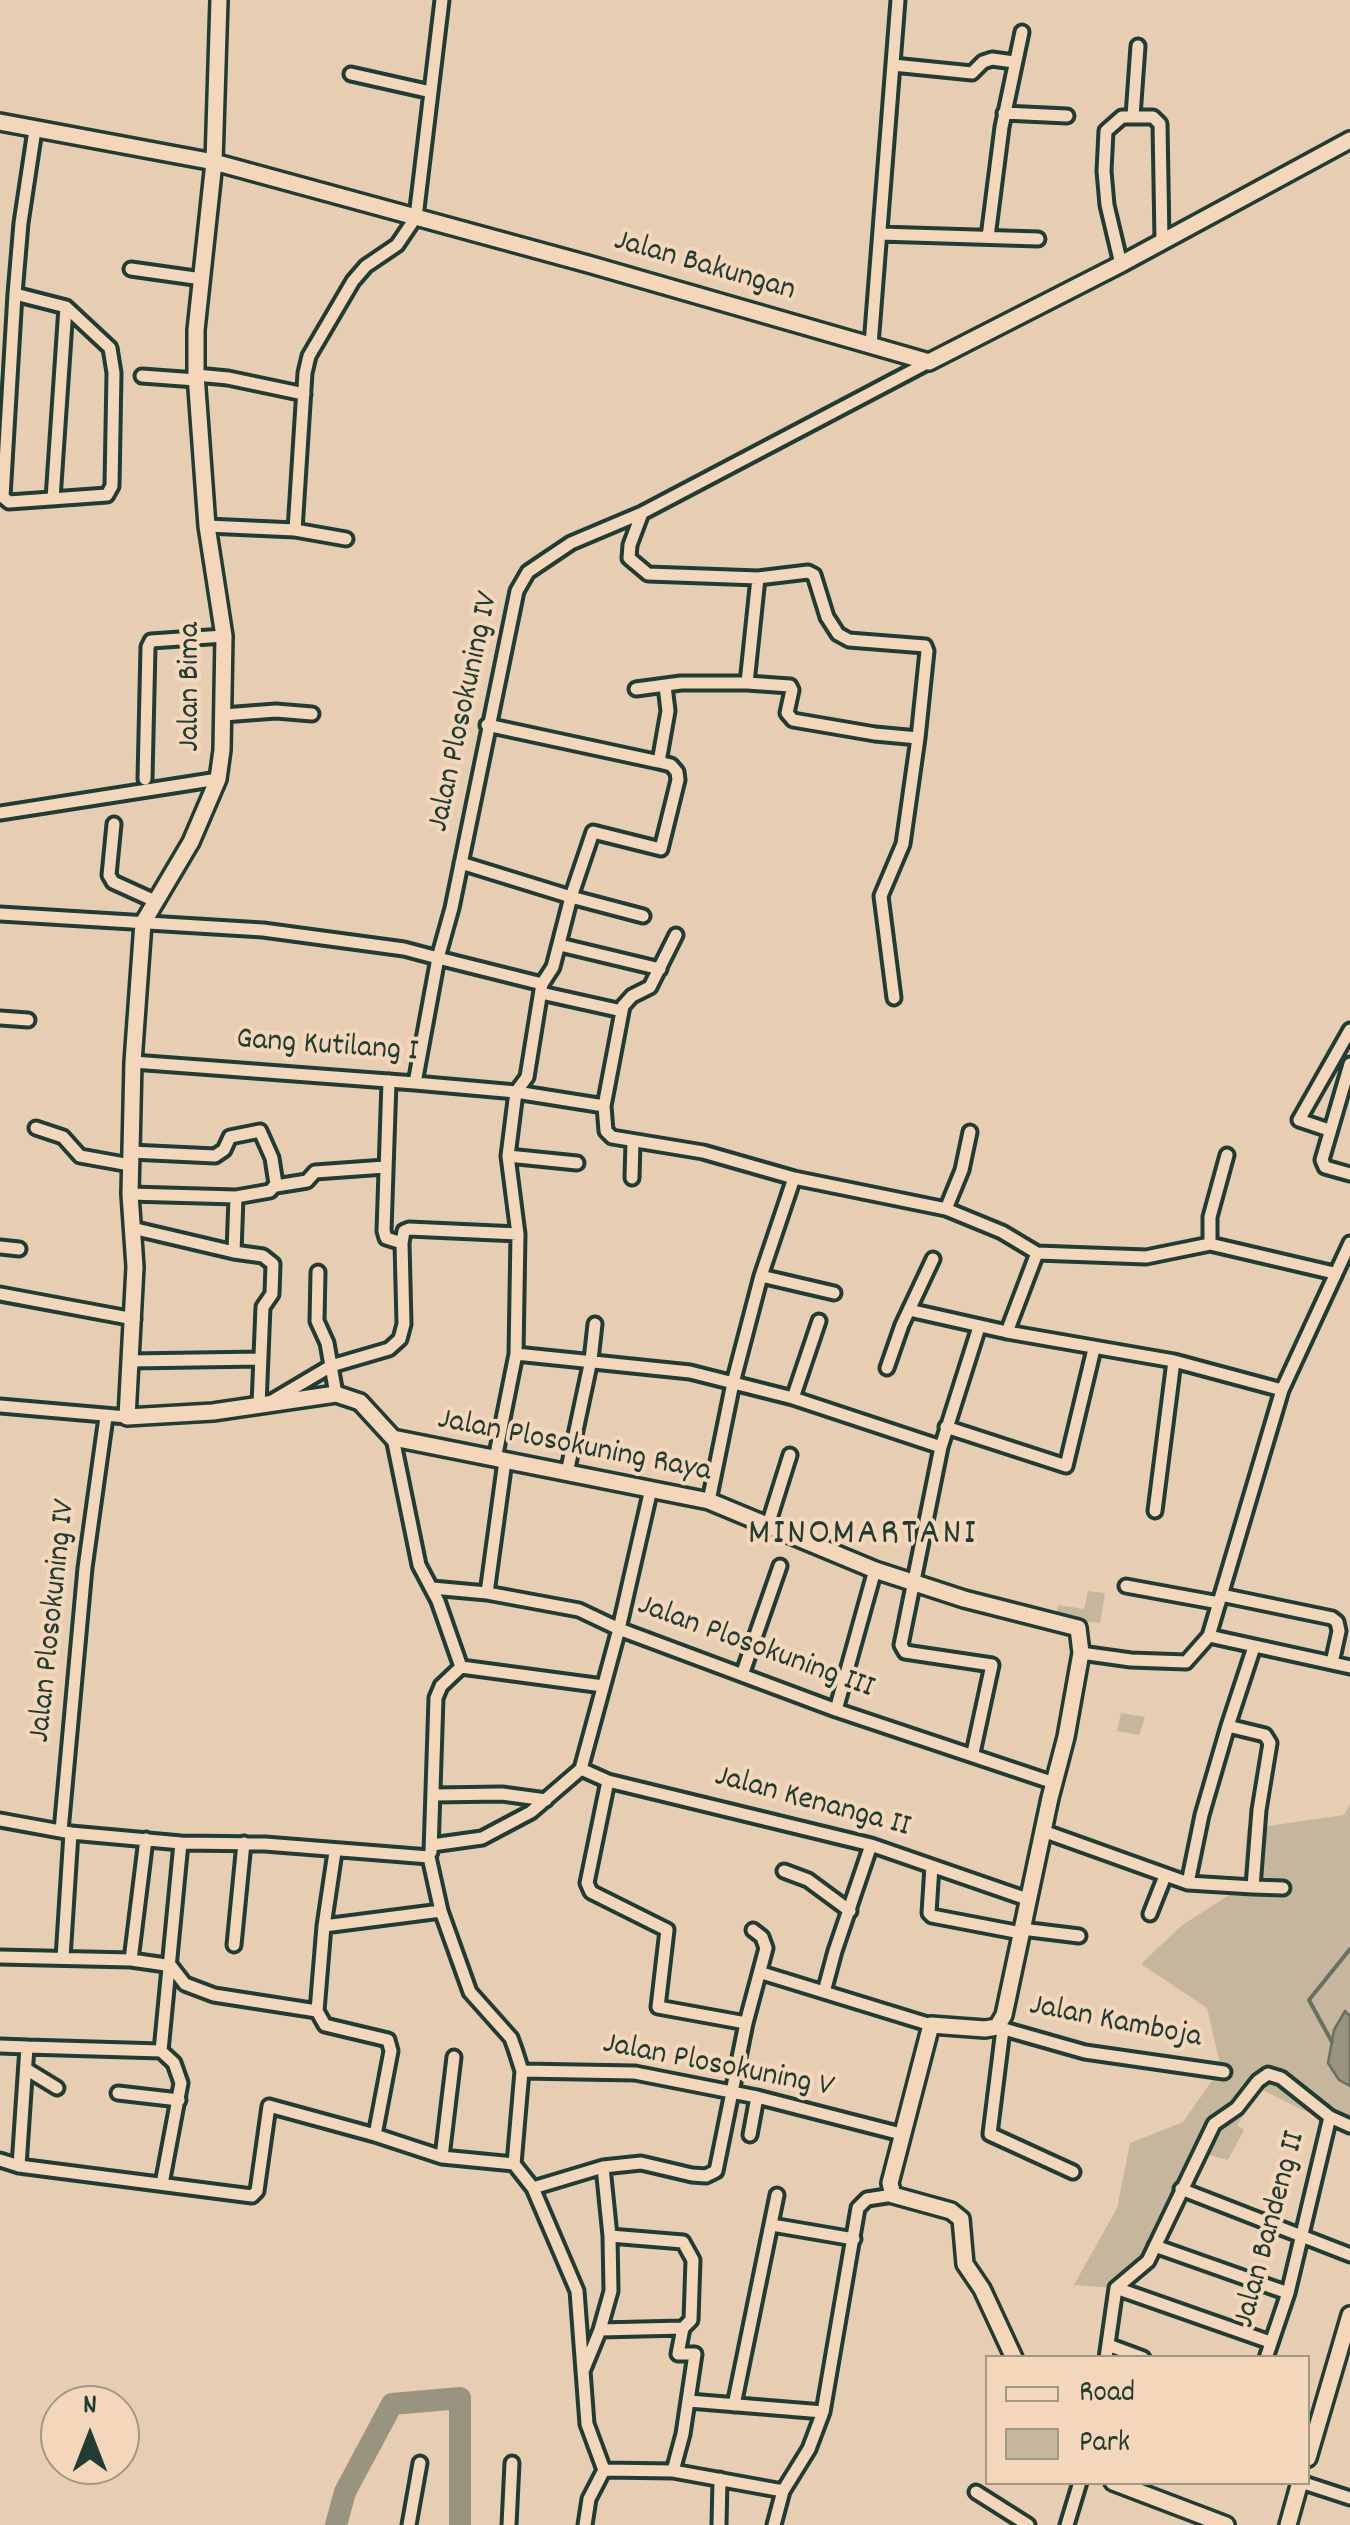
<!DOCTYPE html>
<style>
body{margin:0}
#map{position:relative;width:1350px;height:2525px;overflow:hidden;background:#e7ceb2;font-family:Dekko,sans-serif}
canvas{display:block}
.legend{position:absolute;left:985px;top:2355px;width:325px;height:130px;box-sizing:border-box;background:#f4d7ba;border:2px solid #9f9984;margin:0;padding:12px 18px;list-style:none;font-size:30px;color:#1f3d34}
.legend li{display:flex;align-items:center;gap:20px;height:50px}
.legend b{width:50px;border:2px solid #9f9984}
.north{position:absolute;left:40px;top:2385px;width:100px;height:100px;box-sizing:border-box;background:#f4d7ba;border:2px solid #9f9984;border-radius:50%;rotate:0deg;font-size:28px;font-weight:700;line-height:40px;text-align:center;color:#1f3d34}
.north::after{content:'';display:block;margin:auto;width:35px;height:45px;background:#1f3d34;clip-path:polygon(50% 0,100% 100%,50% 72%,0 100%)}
</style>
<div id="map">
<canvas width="1350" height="2525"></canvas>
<ul class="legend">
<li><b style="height:12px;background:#f4d7ba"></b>Road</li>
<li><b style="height:28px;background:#c6b69d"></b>Park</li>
</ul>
<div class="north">N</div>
</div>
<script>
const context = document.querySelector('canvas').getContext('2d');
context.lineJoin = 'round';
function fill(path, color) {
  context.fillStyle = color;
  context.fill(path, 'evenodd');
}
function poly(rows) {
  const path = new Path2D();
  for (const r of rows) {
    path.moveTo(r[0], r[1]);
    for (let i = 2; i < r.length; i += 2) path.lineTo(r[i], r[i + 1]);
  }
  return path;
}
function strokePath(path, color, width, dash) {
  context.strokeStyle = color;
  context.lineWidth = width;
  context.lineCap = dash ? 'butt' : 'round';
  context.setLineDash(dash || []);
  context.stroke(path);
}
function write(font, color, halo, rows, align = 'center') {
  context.font = font + ' Dekko,sans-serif';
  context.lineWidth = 8;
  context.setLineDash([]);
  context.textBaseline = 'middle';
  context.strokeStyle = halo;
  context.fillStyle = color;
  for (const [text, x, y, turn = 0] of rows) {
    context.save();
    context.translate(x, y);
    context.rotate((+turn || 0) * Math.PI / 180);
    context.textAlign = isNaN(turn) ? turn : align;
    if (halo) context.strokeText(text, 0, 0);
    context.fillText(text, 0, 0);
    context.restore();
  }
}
const green = poly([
 [1088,1591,1105,1593,1100,1623,1056,1618,1058,1605,1084,1609],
 [1121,1713,1145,1717,1139,1735,1117,1731],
 [1350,1804,1350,2128,1298,2108,1261,2089,1237,2125,1244,2130,1228,2160,1205,2154,1150,2263,1116,2288,1074,2285,1117,2208,1130,2143,1183,2122,1221,2068,1207,2008,1141,1964,1181,1926,1243,1886,1247,1829,1344,1815]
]);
const water = poly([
 [1345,2011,1350,2016,1350,2086,1339,2080,1328,2063,1334,2030,1345,2011]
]);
const stream = poly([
 [1332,2042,1309,2000,1350,1949]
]);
const river = poly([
 [336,2525,345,2492,392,2404,460,2398,460,2525]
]);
const street = poly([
 [893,65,972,73,983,62,992,59,1014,62],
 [351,74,431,92],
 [1004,113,1067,116],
 [1133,116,1138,46],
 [880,234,1038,239],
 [988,237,1002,127,1022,32],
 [1121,264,1107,205,1104,171,1106,131,1122,117,1153,117,1160,124,1162,240],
 [131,269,202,279],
 [15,294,66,307,110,348,114,373,112,486,107,495,9,502,3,497,15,294,21,223,35,130],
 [871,345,898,0],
 [196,375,228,378,304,394],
 [142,376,196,380],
 [53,499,66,307],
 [642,513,630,545,629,558,648,574,758,578,808,572,814,575,827,617,838,634,849,640,925,646,927,651,918,738,875,734,793,720,787,713,792,690,790,686,747,683,758,578],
 [207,526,295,530,346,539],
 [295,530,305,373,309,356,353,281,366,266,397,245,416,217,442,0],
 [636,689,681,683,747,683],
 [223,715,276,711,312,714],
 [487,725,659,762,671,765,677,772,678,780,661,849,593,832,571,897,643,916],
 [659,762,668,711,665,686],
 [145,779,148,647,151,641,224,636],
 [0,813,218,779],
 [114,824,109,875,113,882,157,902],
 [461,863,571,897,553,967,542,984],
 [0,914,263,930,404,949,438,958,452,908,517,591,528,572,571,543,642,513,929,362],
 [560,945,660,969],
 [541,993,622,1011],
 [894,998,881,896,903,844,918,738],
 [0,1018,28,1020],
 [133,1062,415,1083,516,1092,604,1106,606,1131,612,1137,703,1152,794,1178,946,1209,1002,1232,1037,1253,1146,1257,1210,1244,1334,1273],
 [1350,1064,1322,1160,1325,1167,1350,1174],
 [415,1083,438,958,542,984,527,1077,516,1092,508,1156,518,1234,516,1354,495,1459],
 [604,1106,623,1006,632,996,650,987,676,935],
 [36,1128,63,1137,80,1156,130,1165],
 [1329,1130,1299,1120,1350,1030],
 [508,1156,577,1163],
 [632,1178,633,1141],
 [276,1186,307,1181,315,1172,385,1167],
 [130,1194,236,1197,270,1191,276,1184,272,1158,260,1131,230,1137,224,1150,215,1156,131,1152],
 [236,1197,234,1252,263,1256,273,1264,272,1294,263,1307,259,1405],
 [946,1209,962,1170,970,1132],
 [132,1228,234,1252],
 [402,1243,404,1231,409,1229,518,1234],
 [1210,1244,1210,1217,1227,1155],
 [0,1247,19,1249],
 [318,1272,317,1321,327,1343,336,1394],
 [761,1276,834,1293],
 [0,1294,134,1319],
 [909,1310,1007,1332,1174,1361,1282,1390],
 [1007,1332,1037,1253],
 [516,1354,690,1372,793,1398,941,1447],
 [130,1361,261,1359],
 [887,1368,902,1325,933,1259],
 [793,1398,819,1321],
 [272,1401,331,1366,389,1349,400,1339,404,1324,402,1243,386,1238,384,1231,389,1081],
 [0,1406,127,1417],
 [946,1427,1066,1466,1094,1349],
 [393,1438,419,1565,438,1601,461,1667,441,1686,436,1698,431,1852],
 [567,1473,591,1360,595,1324],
 [709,1501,733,1383,761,1276,794,1178],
 [1155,1511,1174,1361],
 [768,1525,790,1455],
 [1126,1586,1219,1603],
 [432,1588,487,1593,579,1610,619,1629,836,1710,1054,1783],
 [487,1593,505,1461],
 [1221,1595,1332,1618,1337,1622,1339,1631,1332,1663],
 [1209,1636,1350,1667],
 [1081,1653,1131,1660,1186,1662,1209,1636,1282,1390,1350,1243],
 [461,1667,603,1686],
 [742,1675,780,1566],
 [836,1710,875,1570],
 [973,1753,992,1665,905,1652,901,1645,941,1447,979,1327],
 [581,1769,608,1781,871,1845,1027,1899],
 [608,1781,587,1883,591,1892,667,1930,658,2007,746,2023],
 [434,1795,502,1794,546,1800],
 [0,1820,71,1833,181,1843,265,1844,429,1857,441,1911,470,1992,511,2038,515,2049,522,2071,514,2164,533,2188,577,2291,587,2424,604,2470,589,2499,585,2525],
 [61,1831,85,1568,106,1417],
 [1043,1831,1188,1883,1253,1887,1259,1810,1270,1743,1265,1735,1228,1726,1254,1647],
 [432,1845,482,1838,531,1812,581,1769,619,1629,651,1489],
 [932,1866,929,1913,932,1916,1021,1933],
 [784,1871,808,1880,850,1911],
 [1188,1883,1202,1815,1228,1726],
 [1253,1887,1283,1888],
 [1150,1914,1165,1876],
 [324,1926,441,1911],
 [1022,1929,1079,1936],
 [234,1945,244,1843],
 [0,1957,131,1960,159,1964,171,1966,185,1984,214,1995,317,2011,325,2025,388,2040,391,2051,375,2135,442,2157,514,2164],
 [63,1958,71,1833],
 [131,1960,146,1839],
 [762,1973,931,2025],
 [824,1992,835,1951,871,1845],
 [317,2011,324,1926,335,1852],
 [997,2027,1085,2052,1224,2072],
 [1003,2029,990,2134,1073,2172],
 [0,2046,27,2047],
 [161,2051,174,2063,181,2083,162,2184],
 [26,2069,57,2088],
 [522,2071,635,2073,757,2097,901,2134],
 [118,2093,179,2100],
 [750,2135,757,2097],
 [442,2157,454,2057],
 [0,2160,19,2166,252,2196,257,2191,269,2106,375,2135],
 [19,2166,27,2047,161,2051,181,1843],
 [533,2188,603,2167,641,2163,692,2175,706,2176,716,2171,746,2023,766,1948,762,1937,753,1930],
 [1181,2189,1350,2255],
 [772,2225,854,2239],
 [610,2236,683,2242,693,2260,691,2320,683,2328,678,2354,695,2354,683,2434,673,2471],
 [1155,2246,1288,2293],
 [1116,2288,1270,2342],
 [600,2330,611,2291,610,2236,603,2167],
 [1108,2345,1143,2358],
 [1106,2358,1116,2288,1148,2261,1214,2124,1237,2108,1258,2081,1268,2074,1281,2078,1330,2117,1350,2126],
 [1266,2358,1288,2293,1330,2117],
 [584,2369,600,2330,683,2328],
 [689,2401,823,2412],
 [734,2405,777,2195],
 [604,2470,673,2471,783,2491],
 [1301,2482,1350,2498],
 [976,2492,1028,2525],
 [409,2525,420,2463],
 [509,2525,512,2463],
 [719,2525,720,2479],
 [774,2525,783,2491,809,2449,823,2412,858,2208,867,2199,893,2195],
 [1067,2525,1080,2482]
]);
const secondary = poly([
 [219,0,214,162,196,330,196,375,207,526,224,636,222,750,218,779,191,842,143,923,133,1062,130,1194,135,1267,127,1417,213,1412,336,1394,360,1402,393,1438,709,1501,875,1570,964,1599,1078,1628,1081,1653,1066,1737,1050,1798,1004,2015,997,2027,985,2029,931,2025,890,2183,893,2195,951,2211,961,2219,965,2264,982,2289,1014,2358],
 [0,122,214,162,588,264,929,362,1121,264,1350,140],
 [1308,2458,1350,2315],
 [1113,2482,1226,2525],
 [1288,2525,1300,2482]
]);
const streetNames = [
 ["Jalan Bakungan",704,268,16],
 ["Jalan Bima",193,687,-90],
 ["Jalan Plosokuning IV",466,712,-78],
 ["Gang Kutilang I",327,1048,4],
 ["Jalan Plosokuning Raya",574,1448,11],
 ["Jalan Plosokuning IV",55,1621,-84],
 ["Jalan Plosokuning III",755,1649,20],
 ["Jalan Kenanga II",812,1804,15],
 ["Jalan Kamboja",1115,2024,11],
 ["Jalan Plosokuning V",718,2068,11],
 ["Jalan Bandeng II",1272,2230,-75]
];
const quarterNames = [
 ["MINOMARTANI",863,1537]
];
fill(green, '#c6b69d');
fill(water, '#989480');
strokePath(water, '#687162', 2.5);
strokePath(stream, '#687162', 4);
strokePath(river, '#989480', 22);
strokePath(street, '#1f3d34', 19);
strokePath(secondary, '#1f3d34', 22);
strokePath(street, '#f4d7ba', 11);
strokePath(secondary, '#f4d7ba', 15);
write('32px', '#1f3d34', '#f4d7ba', streetNames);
context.letterSpacing = '2.5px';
write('38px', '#1f3d34', '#f4d7ba', quarterNames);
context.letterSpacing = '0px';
</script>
